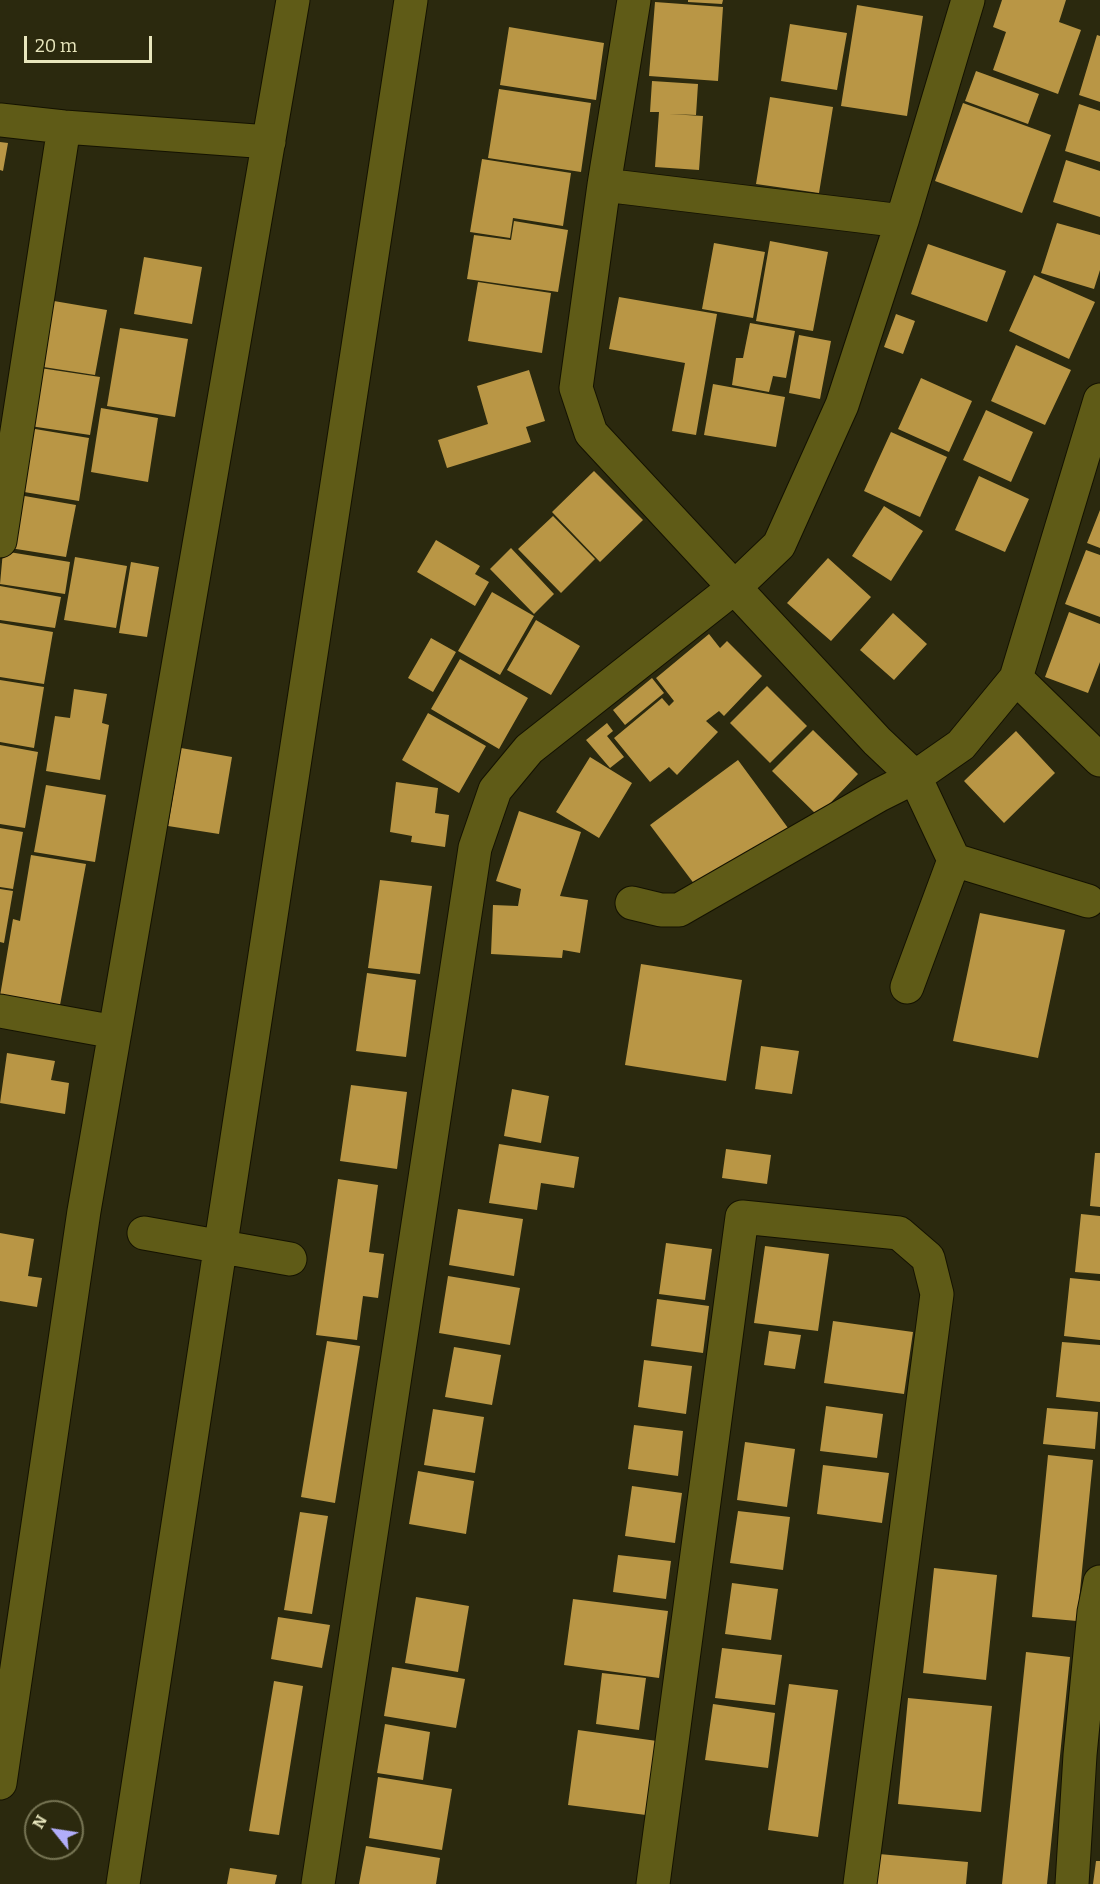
<!DOCTYPE html>
<style>
body{margin:0}
#map{position:relative;width:1100px;height:1884px;overflow:hidden;background:#2b290e;font-family:Bitter,serif}
canvas{display:block}
.north{position:absolute;left:24px;top:1800px;width:60px;height:60px;box-sizing:border-box;background:#2b290e;border:2px solid #777554;border-radius:50%;rotate:300deg;font-size:16px;font-weight:700;line-height:24px;text-align:center;color:#e8e6bd}
.north::after{content:'';display:block;margin:auto;width:21px;height:27px;background:#b1adfa;clip-path:polygon(50% 0,100% 100%,50% 72%,0 100%)}
.scale{position:absolute;left:24px;top:36px;width:128px;height:27px;box-sizing:border-box;border:3px solid #e8e6bd;border-top:0;padding-left:8px;font-size:18px;line-height:21px;white-space:nowrap;color:#e8e6bd;-webkit-text-stroke:4px #2b290e;paint-order:stroke}
</style>
<div id="map">
<canvas width="1100" height="1884"></canvas>
<div class="north">N</div>
<div class="scale">20 m</div>
</div>
<script>
const context = document.querySelector('canvas').getContext('2d');
context.lineJoin = 'round';
function fill(path, color) {
  context.fillStyle = color;
  context.fill(path, 'evenodd');
}
function poly(rows) {
  const path = new Path2D();
  for (const r of rows) {
    path.moveTo(r[0], r[1]);
    for (let i = 2; i < r.length; i += 2) path.lineTo(r[i], r[i + 1]);
  }
  return path;
}
function strokePath(path, color, width, dash) {
  context.strokeStyle = color;
  context.lineWidth = width;
  context.lineCap = dash ? 'butt' : 'round';
  context.setLineDash(dash || []);
  context.stroke(path);
}
const building = poly([
 [688,0,723,0,722,4,688,2],
 [1002,0,1066,0,1059,22,1081,30,1058,94,993,70,1006,32,993,27],
 [655,2,723,7,718,81,649,76],
 [857,5,923,16,907,116,841,106],
 [790,24,847,33,837,90,781,81],
 [509,27,604,43,596,100,500,85],
 [1097,35,1100,36,1100,102,1079,95],
 [976,71,1039,94,1028,124,965,101],
 [652,81,698,84,696,115,669,114,703,116,699,170,655,167,659,112,650,112],
 [499,89,591,103,581,172,488,158],
 [770,97,833,107,819,193,756,184],
 [963,103,1051,135,1022,213,935,181],
 [1079,104,1100,111,1100,162,1065,151],
 [0,142,8,143,3,171,0,170],
 [482,159,571,173,563,226,513,218,510,238,470,232],
 [1066,160,1100,171,1100,217,1053,202],
 [514,221,568,230,558,292,467,279,474,235,511,240],
 [1057,223,1100,235,1100,270,1094,289,1041,273],
 [770,241,828,252,813,331,756,321],
 [714,243,765,252,753,318,702,309],
 [928,244,1006,271,987,322,911,294],
 [144,257,202,267,192,324,134,314],
 [1034,275,1095,302,1069,359,1009,331],
 [478,282,551,293,542,353,468,341],
 [619,297,717,314,696,435,672,431,685,363,609,349],
 [48,300,107,310,95,375,37,366],
 [896,314,915,321,903,354,884,347],
 [750,323,795,331,786,378,773,376,769,392,732,385,736,358,743,358],
 [120,328,188,339,175,417,107,406],
 [799,335,831,341,820,399,789,393],
 [1016,345,1071,370,1045,425,991,401],
 [40,368,100,377,90,435,30,426],
 [529,370,545,421,526,427,531,442,447,468,438,440,488,424,477,386],
 [921,378,972,401,949,452,898,429],
 [713,384,785,397,776,447,704,435],
 [101,408,158,418,148,482,91,472],
 [986,410,1033,432,1011,482,963,460],
 [29,428,89,438,79,501,18,491],
 [891,432,947,457,920,517,864,491],
 [594,471,643,520,600,562,552,512],
 [979,476,1029,499,1005,552,955,530],
 [19,495,76,505,66,557,10,548],
 [884,506,923,531,891,581,852,556],
 [1100,510,1100,548,1087,543],
 [553,516,595,559,561,593,518,549],
 [436,540,480,566,475,574,489,582,475,606,417,572],
 [511,548,554,594,534,614,490,569],
 [1086,550,1100,555,1100,617,1065,604],
 [3,551,70,562,65,594,0,584],
 [75,557,127,566,116,628,64,620],
 [828,558,871,597,831,641,787,603],
 [131,562,159,567,147,637,119,633],
 [0,586,61,597,55,628,0,620],
 [492,592,534,616,500,675,458,651],
 [1069,612,1100,624,1100,662,1088,693,1045,677],
 [893,613,927,644,894,680,860,650],
 [536,620,580,646,551,695,507,670],
 [0,623,53,632,44,684,0,677],
 [709,634,720,648,727,641,762,676,724,716,719,711,706,721,718,732,677,775,669,767,650,782,614,738,662,698,669,706,674,701,656,678],
 [431,638,456,652,433,692,408,678],
 [460,659,528,698,499,749,431,709],
 [652,678,664,693,625,725,613,710],
 [0,680,44,687,34,748,0,742],
 [767,686,807,726,770,763,730,723],
 [74,689,107,694,102,723,109,725,100,780,46,771,55,716,70,718],
 [428,713,486,746,459,793,402,760],
 [607,723,613,731,607,736,624,757,610,768,586,740],
 [813,730,858,774,818,816,772,771],
 [1016,731,1055,773,1004,823,964,781],
 [0,745,38,752,25,828,0,824],
 [181,748,232,757,219,834,168,826],
 [590,757,632,783,599,838,556,812],
 [738,760,788,828,701,893,650,825],
 [396,782,438,788,435,813,449,815,445,847,411,842,412,836,390,832],
 [46,785,106,795,95,862,34,852],
 [519,811,581,832,560,896,588,900,580,953,563,950,562,958,491,954,493,905,518,906,521,889,496,881],
 [0,828,23,832,13,889,0,887],
 [31,855,86,864,60,1005,0,996,13,919,20,921],
 [380,880,432,886,420,974,368,968],
 [0,889,13,891,4,943,0,942],
 [980,913,1065,930,1038,1058,953,1041],
 [641,964,742,980,726,1081,625,1065],
 [367,973,416,980,406,1057,356,1051],
 [761,1046,799,1051,792,1094,755,1089],
 [7,1053,55,1061,51,1080,69,1083,65,1114,0,1103],
 [351,1085,407,1092,397,1169,340,1161],
 [512,1089,549,1096,541,1143,504,1136],
 [499,1144,579,1157,574,1188,541,1183,537,1210,489,1203],
 [726,1149,771,1155,767,1184,722,1178],
 [1095,1153,1100,1153,1100,1207,1090,1206],
 [338,1179,378,1185,369,1252,384,1254,378,1298,363,1296,357,1340,316,1335],
 [458,1209,523,1219,514,1276,449,1265],
 [1081,1214,1100,1216,1100,1274,1075,1272],
 [0,1233,34,1239,28,1276,42,1278,37,1307,0,1301],
 [666,1243,712,1249,705,1300,659,1294],
 [765,1246,829,1254,818,1331,754,1323],
 [448,1276,520,1288,510,1345,439,1333],
 [1070,1278,1100,1281,1100,1340,1064,1336],
 [657,1299,709,1306,703,1353,651,1346],
 [833,1321,913,1332,904,1394,824,1383],
 [769,1331,801,1335,795,1369,764,1365],
 [327,1341,360,1346,335,1503,301,1497],
 [1062,1342,1100,1345,1100,1402,1056,1397],
 [454,1347,501,1355,492,1405,445,1397],
 [644,1360,692,1366,686,1414,638,1407],
 [826,1406,883,1414,877,1458,820,1451],
 [1047,1408,1098,1412,1095,1449,1043,1444],
 [433,1409,484,1417,475,1473,424,1465],
 [634,1425,683,1431,678,1476,628,1469],
 [745,1442,795,1449,787,1507,737,1500],
 [1048,1455,1093,1460,1077,1621,1032,1617],
 [823,1465,889,1473,882,1523,817,1514],
 [418,1471,474,1481,466,1534,409,1524],
 [632,1486,682,1493,675,1543,625,1536],
 [738,1511,790,1517,783,1570,730,1563],
 [300,1512,328,1516,312,1614,284,1610],
 [618,1555,671,1561,666,1599,613,1592],
 [934,1568,997,1575,986,1680,923,1673],
 [732,1583,778,1589,771,1640,725,1634],
 [416,1597,469,1606,458,1672,405,1663],
 [573,1599,668,1611,659,1678,564,1665],
 [278,1617,330,1625,322,1668,271,1659],
 [722,1648,782,1655,775,1705,715,1698],
 [1026,1652,1070,1657,1047,1884,1002,1884],
 [392,1667,465,1679,456,1728,384,1716],
 [602,1673,646,1678,639,1730,596,1724],
 [274,1681,303,1686,279,1835,249,1831],
 [789,1684,838,1690,818,1837,768,1830],
 [908,1698,992,1706,981,1812,898,1804],
 [713,1704,775,1713,768,1768,705,1760],
 [385,1724,430,1732,423,1780,377,1773],
 [578,1730,657,1741,646,1815,568,1805],
 [378,1777,452,1789,442,1850,369,1838],
 [366,1846,440,1858,436,1884,359,1884],
 [879,1854,968,1862,966,1884,876,1884],
 [1096,1861,1100,1861,1100,1884,1093,1884],
 [230,1868,277,1875,275,1884,227,1884]
]);
const minor = poly([
 [634,0,604,185,576,388,591,433,877,741,915,777,954,860,1088,901],
 [0,120,64,127,269,142],
 [604,185,902,221],
 [0,541,64,127],
 [1016,678,1100,760],
 [632,903,661,910,679,910,879,795,915,777,961,745,1016,678,1100,400],
 [907,987,954,860],
 [0,1011,115,1032],
 [144,1233,290,1259],
 [0,1783,84,1211,293,0],
 [123,1884,411,0],
 [318,1884,475,848,495,790,529,749,735,587,779,545,842,405,902,221,968,0],
 [653,1884,742,1217,899,1233,928,1258,937,1294,860,1884],
 [1072,1884,1080,1755,1094,1612,1100,1582]
]);
fill(building, '#b99645');
strokePath(minor, '#141200', 35);
strokePath(minor, '#5f5b17', 33);
</script>
